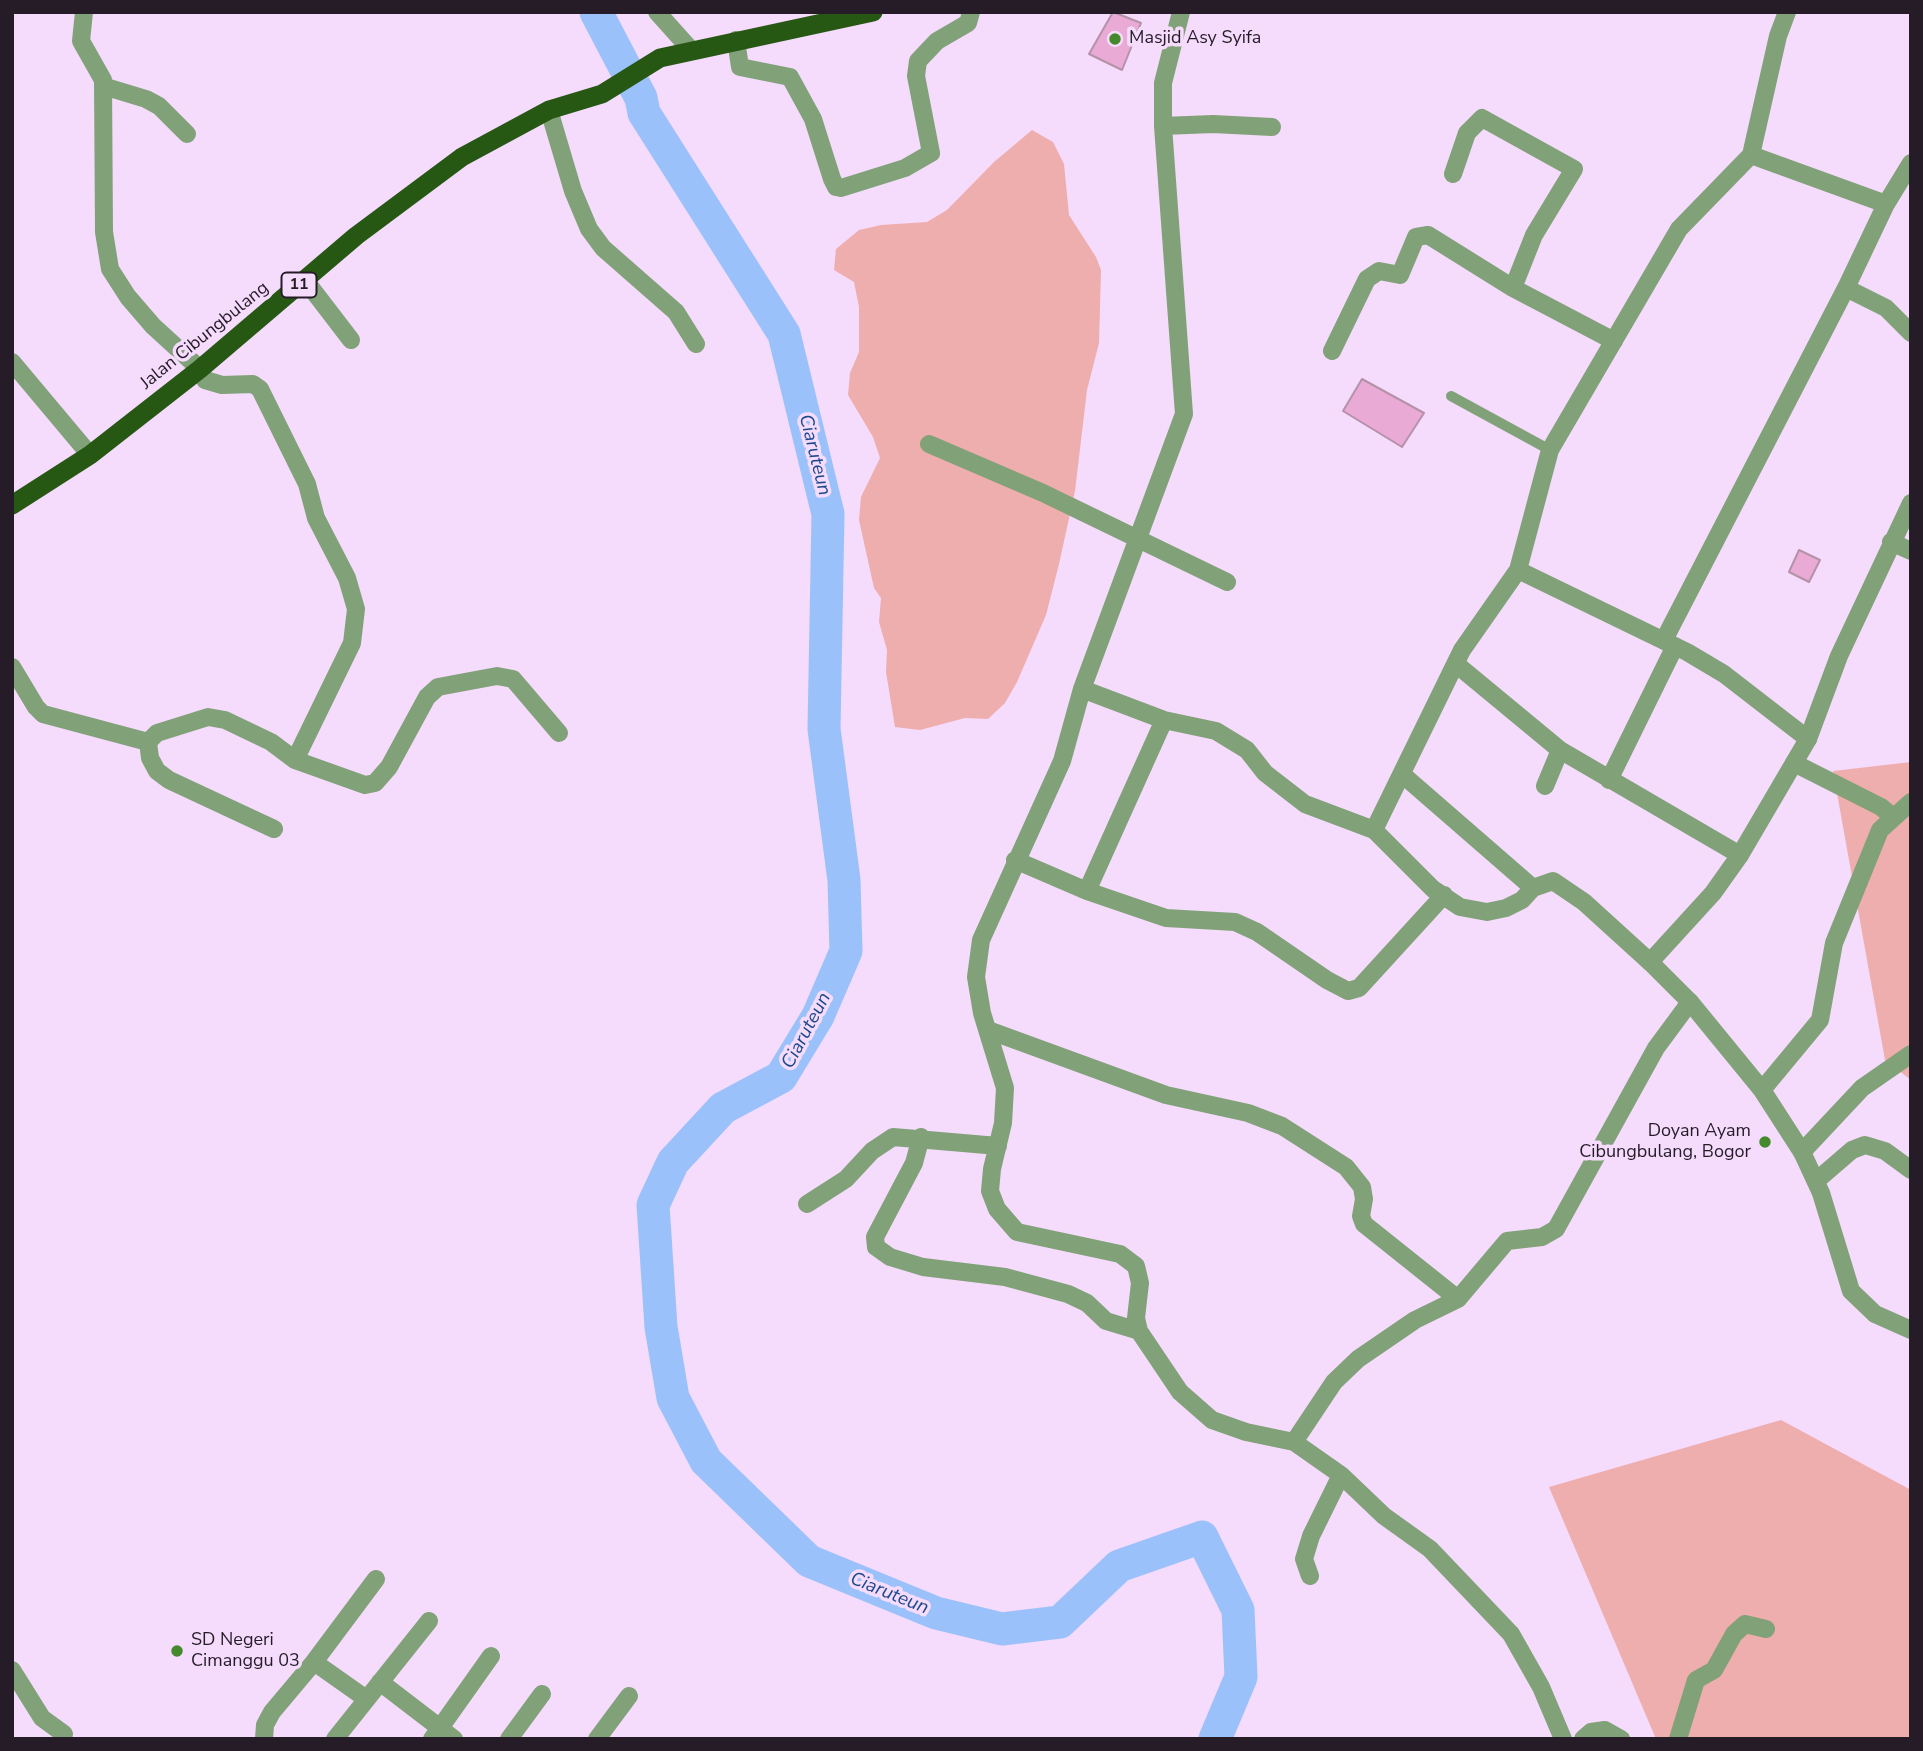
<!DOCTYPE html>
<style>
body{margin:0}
#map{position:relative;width:1923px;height:1751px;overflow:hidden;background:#f5dbfc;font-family:"Nunito Sans",sans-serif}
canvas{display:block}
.frame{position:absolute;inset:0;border:14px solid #251c27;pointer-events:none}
</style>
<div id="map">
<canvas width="1923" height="1751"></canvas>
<div class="frame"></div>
</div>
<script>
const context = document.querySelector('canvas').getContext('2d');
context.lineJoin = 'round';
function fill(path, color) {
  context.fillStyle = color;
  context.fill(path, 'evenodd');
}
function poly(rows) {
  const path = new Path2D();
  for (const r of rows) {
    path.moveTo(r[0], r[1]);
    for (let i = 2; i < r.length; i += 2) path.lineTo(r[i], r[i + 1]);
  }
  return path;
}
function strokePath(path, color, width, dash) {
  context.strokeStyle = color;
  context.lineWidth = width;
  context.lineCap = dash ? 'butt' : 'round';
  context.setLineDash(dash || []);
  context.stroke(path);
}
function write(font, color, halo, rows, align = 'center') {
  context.font = font + ' "Nunito Sans",sans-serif';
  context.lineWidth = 7;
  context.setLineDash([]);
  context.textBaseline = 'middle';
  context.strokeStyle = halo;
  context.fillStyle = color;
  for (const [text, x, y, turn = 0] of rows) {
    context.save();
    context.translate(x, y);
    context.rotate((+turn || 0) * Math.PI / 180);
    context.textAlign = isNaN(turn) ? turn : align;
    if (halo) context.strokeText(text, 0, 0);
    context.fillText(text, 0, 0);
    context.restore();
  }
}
const green = poly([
 [1032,130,1053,142,1064,164,1069,215,1096,257,1101,270,1099,343,1087,390,1075,491,1059,564,1046,615,1017,682,1005,703,988,719,965,718,920,730,895,727,886,672,887,650,879,622,881,598,874,588,859,520,861,497,880,458,873,437,848,395,850,373,859,352,859,307,854,282,834,270,836,249,859,230,881,225,927,222,947,210,994,162],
 [1911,762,1911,1080,1885,1060,1833,771],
 [1781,1420,1911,1490,1911,1739,1656,1739,1549,1487]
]);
const river = poly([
 [596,12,641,98,644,113,784,334,828,514,824,729,844,880,846,951,818,1016,781,1077,723,1108,673,1162,653,1205,661,1327,673,1398,706,1461,809,1561,936,1613,1002,1629,1060,1622,1119,1566,1202,1537,1238,1610,1241,1677,1215,1739]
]);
const building = poly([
 [1113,12,1141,23,1122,70,1089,54,1113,12],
 [1362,379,1424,413,1402,447,1343,411,1362,379],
 [1799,550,1820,560,1809,582,1789,572,1799,550]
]);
const service = poly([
 [1451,396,1550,450]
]);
const minor = poly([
 [84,12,81,41,103,80,104,232,110,269,128,297,153,326,200,369,205,380,222,385,253,384,260,389,307,484,316,518,347,578,356,609,352,643,295,760],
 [657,12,691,50],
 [1181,12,1163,83,1163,126,1184,414,1082,689,1062,761,981,940,976,977,982,1013,1005,1088,1003,1123,992,1169,990,1191,997,1209,1017,1232,1120,1254,1136,1266,1140,1283,1136,1318,1139,1331,1180,1392,1212,1420,1246,1432,1294,1442,1341,1475,1384,1516,1430,1549,1511,1634,1541,1687,1563,1739],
 [736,40,740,67,790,77,813,119,832,179,836,187,841,188,905,168,931,153,916,76,918,61,937,41,968,23,971,12],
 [103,86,146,99,159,106,187,134],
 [549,110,573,191,589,229,603,248,676,312,696,344],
 [1163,126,1213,124,1272,127],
 [1751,155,1886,204],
 [1453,174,1467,133,1482,118,1574,169,1534,235,1513,288],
 [305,280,351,340],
 [1846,288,1886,308,1911,333],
 [1332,351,1367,279,1379,271,1400,275,1416,237,1428,235,1513,288,1614,341],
 [12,362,90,455],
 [929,444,1043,493,1227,582],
 [1891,542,1911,551],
 [1518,570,1687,652,1724,674,1808,739],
 [1664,640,1846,288,1886,204,1911,163],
 [1456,664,1560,750],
 [12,667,36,707,43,714,148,742,157,733,208,717,225,720,271,742,295,760,365,785,375,783,389,767,427,697,438,687,497,676,513,679,559,733],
 [1082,689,1164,720,1216,731,1247,750,1265,773,1305,804,1374,830,1433,889,1460,907,1487,912,1506,908,1522,900,1533,888,1553,881,1584,902,1650,962],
 [148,742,150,758,157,771,169,780,274,829],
 [1794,763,1881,807,1893,817],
 [1403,775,1533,888],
 [1609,780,1675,646],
 [1545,786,1560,750,1740,855],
 [1374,830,1462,650,1518,570,1550,450,1679,229,1751,155,1778,36,1787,12],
 [1015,860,1087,891,1166,918,1235,922,1257,932,1327,980,1348,991,1359,988,1444,895],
 [1087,891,1164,720],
 [988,1030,1166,1095,1248,1113,1282,1126,1346,1167,1362,1187,1364,1199,1361,1216,1364,1224,1458,1299],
 [1762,1090,1820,1020,1834,943,1880,830,1911,802],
 [921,1137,914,1163,875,1237,876,1247,890,1257,923,1267,1005,1277,1068,1294,1087,1303,1106,1321,1139,1331],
 [1802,1152,1862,1088,1911,1054],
 [1816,1181,1852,1150,1865,1145,1885,1151,1911,1170],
 [807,1204,846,1179,872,1151,893,1137,998,1146],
 [1294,1442,1334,1382,1358,1359,1415,1320,1458,1299,1507,1241,1542,1237,1556,1229,1656,1048,1690,1002],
 [1310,1576,1304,1559,1311,1536,1341,1475],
 [314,1662,376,1579],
 [12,1670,42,1718,64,1734],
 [380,1682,440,1728,491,1656],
 [264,1739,265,1725,272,1712,314,1662,365,1698],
 [335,1739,429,1621],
 [432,1739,440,1728,454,1739],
 [509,1739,542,1694],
 [597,1739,629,1696],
 [1583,1739,1591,1732,1605,1730,1621,1739],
 [1678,1739,1696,1680,1714,1670,1734,1634,1745,1624,1766,1629]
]);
const tertiary = poly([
 [1911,503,1839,656,1808,739,1740,855,1713,893,1650,962,1690,1002,1762,1090,1802,1152,1821,1193,1851,1291,1875,1314,1911,1330]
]);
const trunk = poly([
 [12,505,90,455,200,369,356,236,462,157,549,110,602,94,660,58,873,12]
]);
const markers = [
 [1115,39,7,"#45892d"],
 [1765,1142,7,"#45892d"],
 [177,1651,7,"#45892d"]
];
const shields = [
 [299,285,35]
];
const shieldNames = [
 ["11",299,285]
];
const poiNames = [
 ["Masjid Asy Syifa",1129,39],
 ["Doyan Ayam",1751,1132,"right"],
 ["Cibungbulang, Bogor",1751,1153,"right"],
 ["SD Negeri",191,1641],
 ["Cimanggu 03",191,1662]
];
const streetNames = [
 ["Jalan Cibungbulang",205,336,-39]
];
const waterNames = [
 ["Ciaruteun",814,455,76],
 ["Ciaruteun",807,1031,-62],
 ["Ciaruteun",889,1594,22]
];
fill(green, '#efaeae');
strokePath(river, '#9bc1fb', 33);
fill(building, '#e9aad5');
strokePath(building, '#b592a9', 2);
strokePath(service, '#81a178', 10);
strokePath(minor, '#81a178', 18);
strokePath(tertiary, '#81a178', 18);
strokePath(trunk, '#265814', 19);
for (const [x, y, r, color] of markers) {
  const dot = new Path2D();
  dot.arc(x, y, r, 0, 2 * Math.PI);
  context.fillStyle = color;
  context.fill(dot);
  strokePath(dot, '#f5dbfc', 2.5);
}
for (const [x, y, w] of shields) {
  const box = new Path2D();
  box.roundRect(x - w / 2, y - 12.5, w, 25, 5);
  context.fillStyle = '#f5dbfc';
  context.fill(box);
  strokePath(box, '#251c27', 2);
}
write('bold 16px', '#251c27', null, shieldNames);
write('18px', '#251c27', '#f5dbfc', poiNames, 'left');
write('18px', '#251c27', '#f5dbfc', streetNames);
write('italic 19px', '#1c498d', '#f5dbfc', waterNames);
</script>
